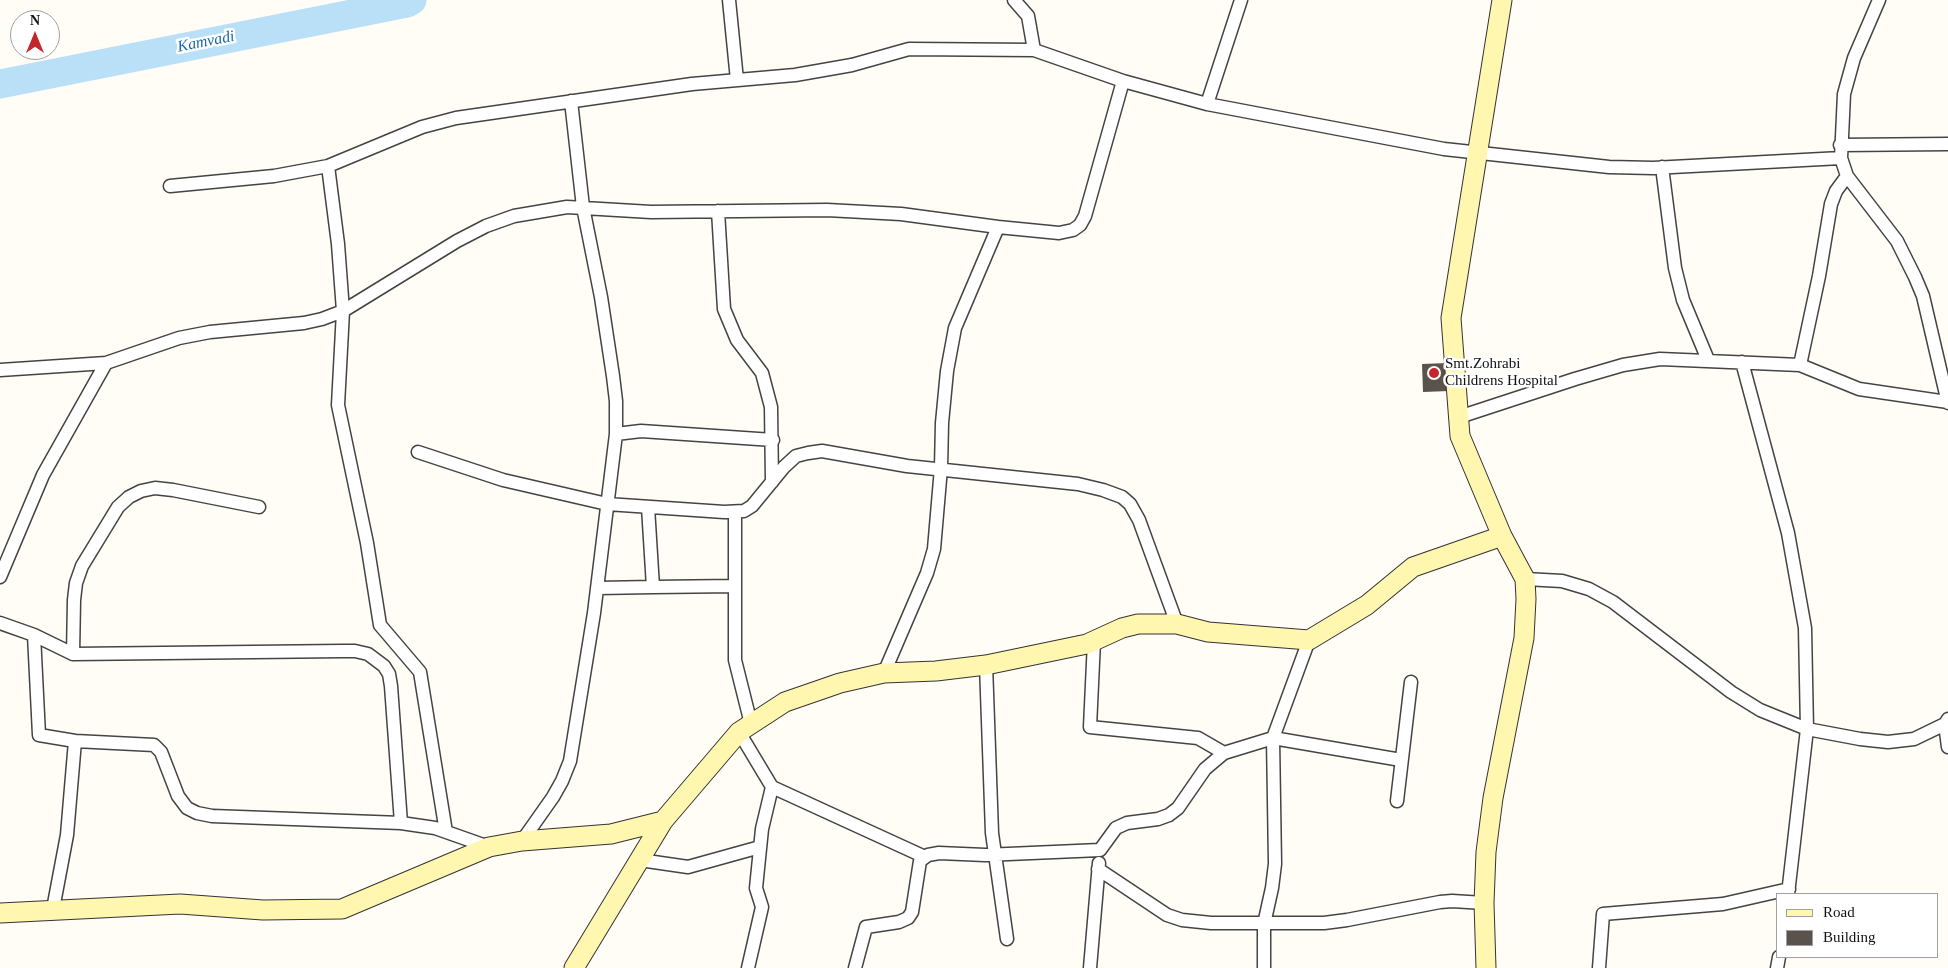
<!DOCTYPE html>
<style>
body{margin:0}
#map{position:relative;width:1948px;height:968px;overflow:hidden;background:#fffdf5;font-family:Georgia,serif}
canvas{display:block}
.legend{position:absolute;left:1776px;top:893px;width:162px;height:65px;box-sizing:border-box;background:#fff;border:1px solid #a0a0a0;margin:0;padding:6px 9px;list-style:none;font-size:15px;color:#111}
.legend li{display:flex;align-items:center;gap:10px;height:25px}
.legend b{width:25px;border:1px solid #a0a0a0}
.north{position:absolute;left:10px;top:10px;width:50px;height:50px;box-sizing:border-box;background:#fff;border:1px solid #a0a0a0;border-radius:50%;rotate:0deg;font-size:14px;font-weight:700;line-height:20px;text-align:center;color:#111}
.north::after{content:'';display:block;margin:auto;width:18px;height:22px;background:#c4262e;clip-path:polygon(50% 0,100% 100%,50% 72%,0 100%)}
</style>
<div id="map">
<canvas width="1948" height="968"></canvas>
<ul class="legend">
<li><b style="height:6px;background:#fff6b0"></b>Road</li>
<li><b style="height:14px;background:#5a524d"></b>Building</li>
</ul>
<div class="north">N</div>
</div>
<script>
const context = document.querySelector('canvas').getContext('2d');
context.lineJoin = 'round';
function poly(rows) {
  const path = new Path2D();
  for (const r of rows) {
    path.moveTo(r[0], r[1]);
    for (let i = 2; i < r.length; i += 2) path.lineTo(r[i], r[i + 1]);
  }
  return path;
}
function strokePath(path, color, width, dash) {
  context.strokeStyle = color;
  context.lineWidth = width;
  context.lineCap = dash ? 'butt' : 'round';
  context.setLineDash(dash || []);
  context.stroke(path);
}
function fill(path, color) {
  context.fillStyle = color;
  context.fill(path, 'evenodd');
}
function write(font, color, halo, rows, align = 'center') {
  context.font = font + ' Georgia,serif';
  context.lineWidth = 5;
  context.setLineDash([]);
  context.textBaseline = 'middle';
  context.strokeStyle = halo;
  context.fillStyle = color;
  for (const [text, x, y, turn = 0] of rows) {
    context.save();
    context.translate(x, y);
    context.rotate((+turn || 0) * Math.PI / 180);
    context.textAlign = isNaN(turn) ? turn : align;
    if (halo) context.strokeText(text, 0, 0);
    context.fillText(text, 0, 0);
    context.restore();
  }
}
const river = poly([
 [0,84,407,3,412,0]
]);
const building = poly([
 [1448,363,1449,391,1423,392,1422,364]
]);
const street = poly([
 [729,0,737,80],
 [1014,0,1028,16,1034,50,1123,81,1207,104,1444,149,1609,167,1653,168,1841,158],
 [1879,0,1854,58,1844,94,1841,158,1847,176,1897,241,1915,277,1923,296,1948,403],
 [1207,104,1241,0],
 [1840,145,1948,144],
 [328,166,338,244,343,311,338,405,367,543,380,625,420,672,446,832],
 [1662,167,1675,268,1683,300,1708,360],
 [170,186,274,176,328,166,422,127,456,118,692,84,795,75,852,65,909,49,1034,50],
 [718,211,724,309,737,340,762,373,771,407,772,482],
 [998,227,1059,233,1073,230,1080,225,1085,216,1123,81],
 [1742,362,1788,533,1805,628,1807,729,1788,894],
 [1800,365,1819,276,1831,204,1836,191,1847,176],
 [0,370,106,363,179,338,210,332,304,323,322,319,343,311,457,241,486,226,514,216,567,207,651,212,827,210,901,214,998,227,955,328,947,371,942,423,941,468,934,549,927,573,884,673],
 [1459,417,1575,379,1623,365,1660,359,1800,365,1859,389,1948,402],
 [616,434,641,431,773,440],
 [418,452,503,480,607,504,724,512,744,511,752,506,784,467,796,456,808,453,822,451,907,466,1078,484,1103,490,1122,497,1130,504,1139,520,1177,624],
 [648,507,653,587,735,586],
 [735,512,735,660,751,724],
 [0,577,43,475,106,363],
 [1525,579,1562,581,1589,589,1613,602,1731,692,1760,710,1807,729,1860,739,1888,742,1914,739,1945,724,1948,719],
 [598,588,653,587],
 [0,623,34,635,73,654,343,651,355,651,368,654,384,666,389,674,391,686,401,823],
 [34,635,39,735,75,741,67,835,53,909],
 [1094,641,1090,727,1198,738,1224,753],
 [73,654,74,600,76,583,82,566,118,507,129,497,141,491,155,488,173,490,259,507],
 [986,665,992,833,1007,939],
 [1945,724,1948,747],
 [739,732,772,787,925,857],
 [75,741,154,745,161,752,178,796,187,808,197,813,212,816,401,823,435,828,489,847],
 [1397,801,1411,682],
 [522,841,553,797,562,781,570,761,594,613,616,434,616,401,613,376,601,297,583,207,571,101],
 [640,860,688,867,760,847],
 [1098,869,1167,915,1182,920,1211,923,1324,923,1347,920,1440,902,1452,901,1484,903],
 [748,968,762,907,756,888,762,829,772,787],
 [855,968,866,927,899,922,908,918,912,912,920,861,928,855,939,853,985,855,1100,850,1116,828,1127,823,1158,819,1169,815,1178,808,1205,769,1224,753,1273,738,1401,760],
 [1090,968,1099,863],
 [1264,968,1264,924,1272,888,1275,864,1273,738,1309,640],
 [1599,968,1603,914,1723,904,1789,889],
 [1777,968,1779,957]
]);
const secondary = poly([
 [0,913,180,904,263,910,342,909,489,847,522,841,611,834,663,821],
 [574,968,663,821,739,732,785,702,840,683,884,673,936,671,986,665,1087,644,1122,628,1138,624,1177,624,1208,632,1309,640,1367,605,1413,567,1502,536,1460,436,1451,318,1502,0],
 [1486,968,1484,903,1486,852,1493,798,1524,638,1526,599,1525,579,1502,536]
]);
const markers = [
 [1434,373,6,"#c4262e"]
];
const poiNames = [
 ["Smt.Zohrabi",1445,364],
 ["Childrens Hospital",1445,381]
];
const waterNames = [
 ["Kamvadi",206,42,-11]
];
strokePath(river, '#b9e0f7', 29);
fill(building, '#5a524d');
strokePath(street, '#444', 15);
strokePath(secondary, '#333', 21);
strokePath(street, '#fff', 12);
strokePath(secondary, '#fff6b0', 19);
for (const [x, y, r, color] of markers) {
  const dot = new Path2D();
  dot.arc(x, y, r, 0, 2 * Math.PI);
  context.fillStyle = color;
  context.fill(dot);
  strokePath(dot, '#fff', 2);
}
write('15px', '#111', '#fff', poiNames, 'left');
write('italic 16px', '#1768a6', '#fff', waterNames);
</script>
